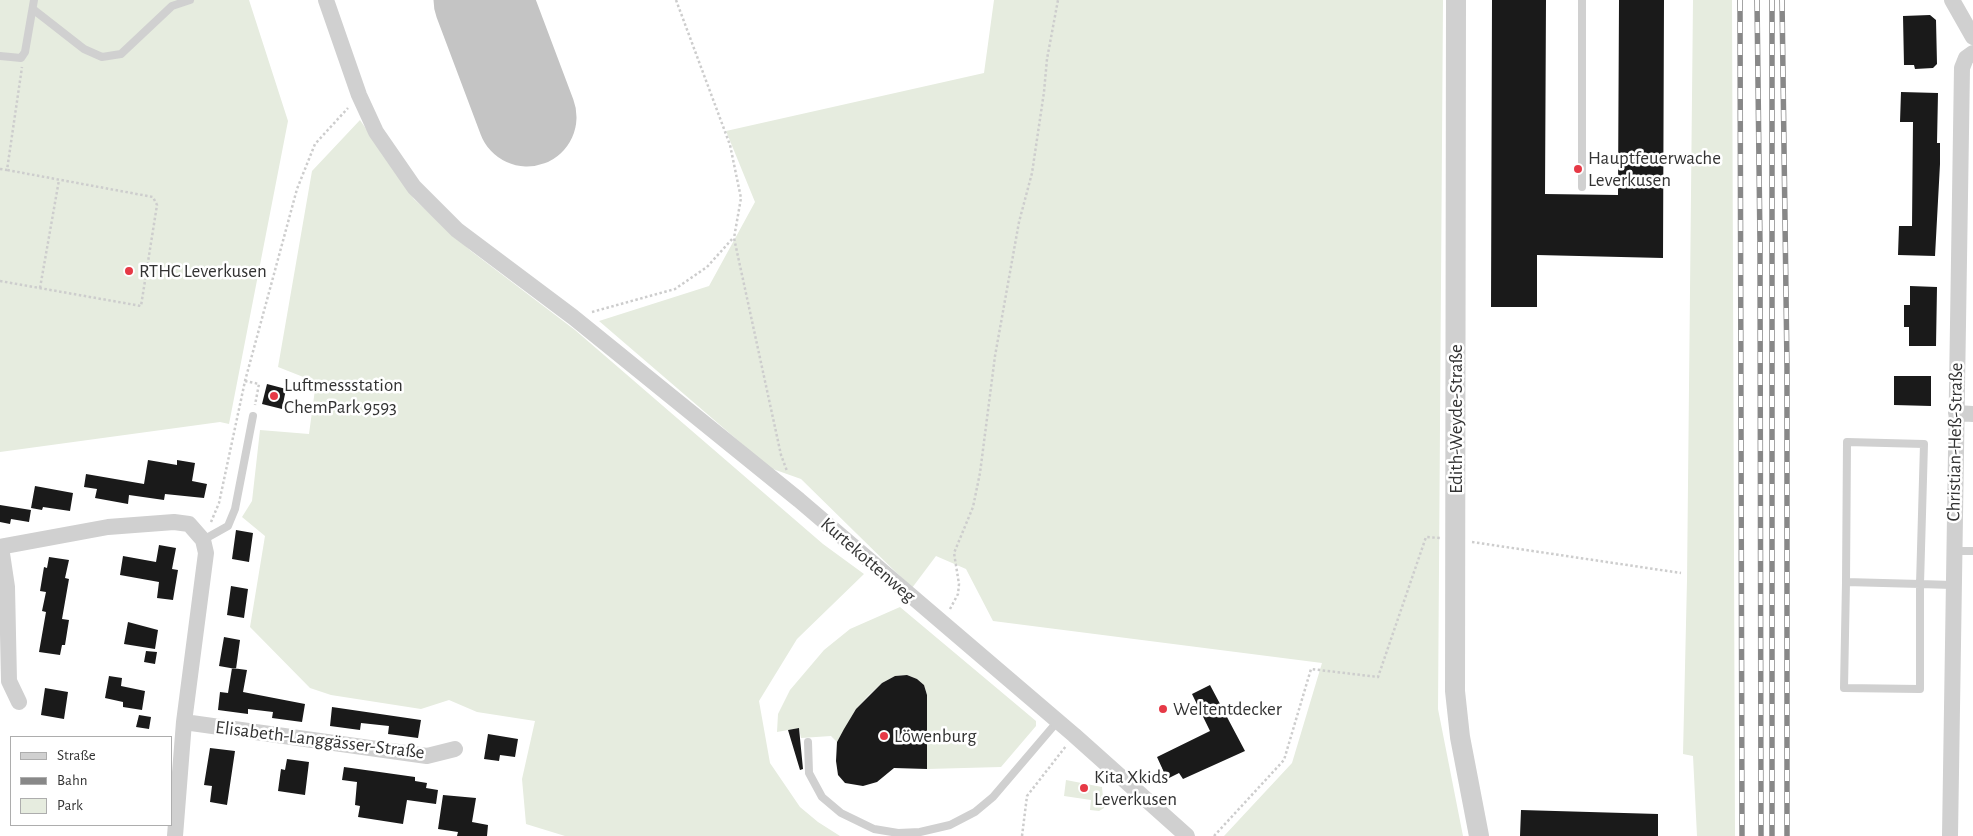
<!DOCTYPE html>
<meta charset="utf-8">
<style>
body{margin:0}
#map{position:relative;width:1973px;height:836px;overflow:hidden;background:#fff;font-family:"Alegreya Sans",sans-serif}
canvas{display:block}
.legend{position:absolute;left:10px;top:736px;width:162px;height:90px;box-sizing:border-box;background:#fff;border:1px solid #adadad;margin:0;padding:6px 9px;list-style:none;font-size:15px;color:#333}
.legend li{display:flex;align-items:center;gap:10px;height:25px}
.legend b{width:25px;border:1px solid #adadad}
</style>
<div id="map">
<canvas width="1973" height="836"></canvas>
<ul class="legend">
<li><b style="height:6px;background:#d0d0d0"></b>Straße</li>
<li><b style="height:6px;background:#888"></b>Bahn</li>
<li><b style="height:14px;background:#e6ecdf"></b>Park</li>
</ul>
</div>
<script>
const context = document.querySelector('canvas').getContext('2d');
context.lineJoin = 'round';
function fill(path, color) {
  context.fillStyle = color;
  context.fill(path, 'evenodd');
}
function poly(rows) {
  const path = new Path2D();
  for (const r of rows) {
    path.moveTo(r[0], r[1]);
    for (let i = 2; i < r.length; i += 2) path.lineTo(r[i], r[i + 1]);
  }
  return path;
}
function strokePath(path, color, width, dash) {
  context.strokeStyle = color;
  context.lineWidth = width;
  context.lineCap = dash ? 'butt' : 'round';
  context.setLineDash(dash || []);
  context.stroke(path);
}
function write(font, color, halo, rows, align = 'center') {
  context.font = font + ' "Alegreya Sans",sans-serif';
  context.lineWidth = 5;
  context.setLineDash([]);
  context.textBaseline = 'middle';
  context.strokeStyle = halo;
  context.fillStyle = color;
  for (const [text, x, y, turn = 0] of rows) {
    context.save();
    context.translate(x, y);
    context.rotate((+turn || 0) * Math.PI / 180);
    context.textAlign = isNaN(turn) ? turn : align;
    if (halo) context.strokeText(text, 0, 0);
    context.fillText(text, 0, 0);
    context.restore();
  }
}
const green = poly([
 [0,0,249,0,288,121,229,424,220,422,0,452],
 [994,0,1443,0,1438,709,1463,836,1224,836,1292,763,1322,663,993,621,966,569,936,556,912,588,801,479,770,468,599,321,709,286,755,202,726,131,984,73],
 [1693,0,1732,0,1735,836,1697,836,1693,756,1683,754,1687,580],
 [360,120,414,199,471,251,575,330,823,544,864,574,797,639,759,701,770,763,800,807,818,822,840,836,565,836,526,824,522,779,535,721,477,712,449,700,421,709,331,695,310,688,250,627,265,536,242,517,252,501,260,430,309,434,316,382,278,367,312,171],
 [900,607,1036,721,1036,726,1001,767,927,769,927,695,924,685,917,679,907,675,895,676,882,683,869,695,856,709,837,742,831,736,801,738,799,728,777,732,778,714,790,690,824,650,850,629],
 [1066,780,1102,787,1104,808,1099,811,1090,810,1091,800,1064,796]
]);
const runway = poly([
 [483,0,527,117]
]);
const building = poly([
 [1492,0,1546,0,1545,194,1618,195,1619,0,1664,0,1663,258,1537,255,1537,307,1491,307],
 [1930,15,1936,20,1937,64,1933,68,1915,69,1914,65,1904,65,1903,16],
 [1901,92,1938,93,1937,143,1940,143,1940,164,1935,256,1898,255,1899,226,1912,226,1913,122,1900,122],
 [1910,286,1937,287,1936,346,1909,346,1909,327,1904,327,1904,305,1910,305],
 [1894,376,1931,376,1931,406,1894,405],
 [267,384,286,389,282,409,262,404],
 [148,460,177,465,177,460,195,463,192,481,207,484,204,498,165,494,164,500,129,495,128,504,95,498,97,489,84,487,86,474,144,484],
 [35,486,73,493,70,511,43,507,42,510,31,508],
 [0,505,31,510,29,522,11,519,10,524,0,522],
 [236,530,253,533,249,562,232,559],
 [159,545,176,548,172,569,178,570,173,600,157,598,159,582,120,575,123,556,156,562],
 [49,557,69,560,65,578,69,579,62,619,69,620,65,645,62,645,60,655,39,652,46,612,42,611,46,592,40,591,44,567,47,568],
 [231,586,248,589,244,618,227,615],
 [128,622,158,630,155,649,124,644],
 [224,637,240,640,236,669,219,666],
 [146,651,157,652,155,664,144,662],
 [232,668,247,670,243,692,305,704,302,722,272,718,273,712,248,709,248,714,218,710,220,692,228,693],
 [907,675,917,679,924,685,927,695,927,769,894,768,877,782,863,786,845,783,838,775,836,761,837,742,844,729,856,709,882,683,895,676],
 [109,676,122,678,121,686,145,691,142,710,123,707,123,702,105,698],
 [1210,685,1245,751,1183,779,1179,773,1167,779,1157,757,1210,731,1192,694],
 [45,688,68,692,64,719,41,715],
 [332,707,421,720,418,738,388,734,389,726,361,723,360,730,330,726],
 [139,715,151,717,149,729,136,727],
 [799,728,803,769,800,770,788,730],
 [488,734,518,739,515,757,500,755,499,761,484,759],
 [210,748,235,751,227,805,210,802,212,786,204,785],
 [287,759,309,762,305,795,278,791,281,769,285,770],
 [344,767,415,777,415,781,427,783,426,788,438,790,436,804,407,800,403,824,358,817,360,806,355,805,357,782,342,780],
 [443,795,476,798,472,822,488,825,487,836,457,836,458,832,438,829],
 [1521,810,1658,814,1658,836,1520,836]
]);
const path = poly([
 [676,0,730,145,741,198,734,238,781,455,787,471],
 [0,169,7,170,22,67],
 [0,281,141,306,157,205,153,197,7,170],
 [40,288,59,180],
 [592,312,675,289,707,267,733,238],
 [245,381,259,384,255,405],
 [211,522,219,503,245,381,297,189,315,144,348,108],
 [1472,542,1681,573],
 [950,609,958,594,959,584,954,553,973,507,980,473,995,356,1019,222,1032,173,1044,92,1047,59,1058,0],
 [1022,836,1027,796,1066,746],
 [1214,836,1284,760,1311,669,1378,677,1426,537,1440,538]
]);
const service = poly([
 [34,10,84,49,102,57,121,54,172,6,190,0],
 [0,56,21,58,25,52,34,0],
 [1582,187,1582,0],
 [203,540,228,526,235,509,253,416],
 [1953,551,1973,551],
 [1846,582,1847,442,1924,444,1920,584,1920,689,1844,688,1846,582,1920,584,1952,585],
 [808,742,809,773,822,797,841,813,874,829,898,833,920,832,950,825,975,812,993,797,1057,722]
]);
const minor = poly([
 [326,0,359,95,376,132,414,187,457,230,573,317,799,500,1074,735,1187,836],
 [1952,0,1973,37],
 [1956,413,1973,414],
 [0,547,108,527,174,522,189,524,203,540,206,553,184,722,175,836],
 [1,547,7,587,9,681,19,702],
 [184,722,427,756,455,749],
 [1950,836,1962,68,1966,58,1973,53]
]);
const tertiary = poly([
 [1456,0,1455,691,1460,737,1479,836]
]);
const rail = poly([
 [1740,0,1742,836],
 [1757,0,1760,244,1761,836],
 [1772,0,1772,836],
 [1782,0,1787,367,1787,836]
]);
const markers = [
 [1578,169,5,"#e63946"],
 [129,271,5,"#e63946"],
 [274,396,5,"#e63946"],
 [1163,709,5,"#e63946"],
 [884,736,5,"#e63946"],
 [1084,788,5,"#e63946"]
];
const poiNames = [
 ["Hauptfeuerwache",1588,158],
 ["Leverkusen",1588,180],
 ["RTHC Leverkusen",139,271],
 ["Luftmessstation",284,385],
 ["ChemPark 9593",284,407],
 ["Weltentdecker",1173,709],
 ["Löwenburg",894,736],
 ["Kita Xkids",1094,777],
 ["Leverkusen",1094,799]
];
const streetNames = [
 ["Edith-Weyde-Straße",1456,419,-90],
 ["Christian-Heß-Straße",1955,442,-89],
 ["Kurtekottenweg",868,560,41],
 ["Elisabeth-Langgässer-Straße",320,740,7]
];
fill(green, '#e6ecdf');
strokePath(runway, '#c4c4c4', 99);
fill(building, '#1a1a1a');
strokePath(path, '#cdcdcd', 2.5, [2.5, 2.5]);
strokePath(service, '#d0d0d0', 8);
strokePath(minor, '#d0d0d0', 16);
strokePath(tertiary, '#d0d0d0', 20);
strokePath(rail, '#888', 5.5);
strokePath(rail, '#fff', 4, [11]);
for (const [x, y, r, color] of markers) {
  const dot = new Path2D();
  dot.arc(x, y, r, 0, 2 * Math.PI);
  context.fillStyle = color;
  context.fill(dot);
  strokePath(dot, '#fff', 2);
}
write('19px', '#333', '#fff', poiNames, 'left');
write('19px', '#333', '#fff', streetNames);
</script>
